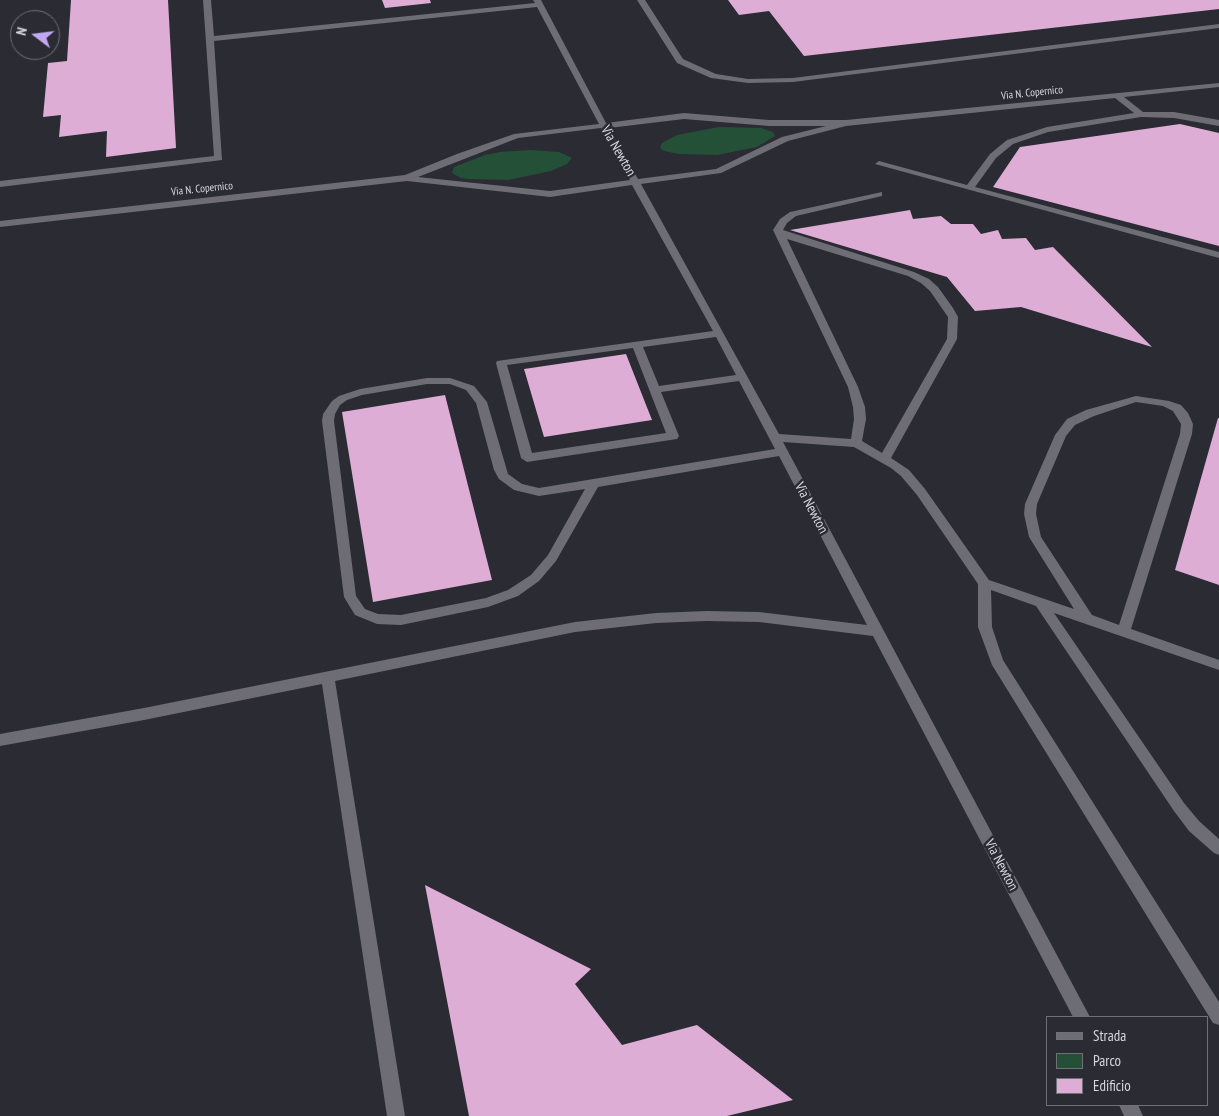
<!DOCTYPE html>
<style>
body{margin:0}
#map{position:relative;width:1219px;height:1116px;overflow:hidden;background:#2b2b33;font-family:"PT Sans Narrow",sans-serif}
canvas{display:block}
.legend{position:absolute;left:1046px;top:1016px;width:162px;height:90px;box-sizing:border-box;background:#2b2b33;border:1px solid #707077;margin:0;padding:6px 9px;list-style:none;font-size:15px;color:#d7d7dc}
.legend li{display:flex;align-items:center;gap:10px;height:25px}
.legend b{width:25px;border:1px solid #707077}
.north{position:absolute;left:10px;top:10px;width:50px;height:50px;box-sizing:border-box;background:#2b2b33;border:1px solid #707077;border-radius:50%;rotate:285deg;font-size:14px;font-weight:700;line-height:20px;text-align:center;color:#d7d7dc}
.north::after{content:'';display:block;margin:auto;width:18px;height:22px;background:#c1a8f3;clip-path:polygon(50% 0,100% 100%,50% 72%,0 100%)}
</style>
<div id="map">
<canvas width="1219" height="1116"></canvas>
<ul class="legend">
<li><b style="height:6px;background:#6e6d76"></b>Strada</li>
<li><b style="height:14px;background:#245038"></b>Parco</li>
<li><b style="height:14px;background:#ddadd5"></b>Edificio</li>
</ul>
<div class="north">N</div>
</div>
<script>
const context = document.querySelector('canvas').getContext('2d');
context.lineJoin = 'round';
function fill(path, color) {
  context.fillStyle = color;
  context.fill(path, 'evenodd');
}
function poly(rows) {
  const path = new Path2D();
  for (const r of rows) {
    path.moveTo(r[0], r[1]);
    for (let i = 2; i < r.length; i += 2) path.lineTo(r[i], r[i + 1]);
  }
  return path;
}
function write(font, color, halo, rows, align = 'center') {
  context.font = font + ' "PT Sans Narrow",sans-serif';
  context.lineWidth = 5;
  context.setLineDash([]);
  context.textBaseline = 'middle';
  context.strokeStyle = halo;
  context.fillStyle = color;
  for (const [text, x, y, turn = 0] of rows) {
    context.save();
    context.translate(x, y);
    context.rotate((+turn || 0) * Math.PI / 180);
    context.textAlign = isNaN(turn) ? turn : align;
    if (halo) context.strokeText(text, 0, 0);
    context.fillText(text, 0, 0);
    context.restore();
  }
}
const green = poly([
 [719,127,761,128,773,132,775,136,757,147,717,155,679,154,664,151,660,148,662,143,677,135],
 [531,150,559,152,572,158,567,164,551,171,508,180,469,179,461,178,452,173,454,167,485,155,500,152]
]);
const building = poly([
 [71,0,168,0,176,148,106,157,107,131,59,137,61,115,43,117,48,63,67,61],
 [382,0,430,0,431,3,385,8],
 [728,0,1219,0,1219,9,804,56,769,11,739,15],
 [1180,124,1219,133,1219,246,993,187,1020,147],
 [910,210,913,219,941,216,951,224,973,224,981,234,998,230,1002,239,1026,238,1035,250,1053,247,1152,347,1021,307,975,311,947,277,790,230],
 [626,354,652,420,544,437,524,369],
 [445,395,492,580,373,602,342,412],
 [1218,418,1219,418,1219,585,1175,570],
 [425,885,591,969,575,984,622,1045,697,1025,793,1100,727,1116,469,1116]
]);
const minor = poly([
 [203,0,211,0,214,36,535,3,533,0,541,0,606,123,684,113,769,120,846,120,1219,83,1219,87,1124,97,1143,112,1174,112,1219,120,1219,126,1174,118,1141,117,1048,132,1013,144,996,158,975,187,1219,252,1219,258,875,164,879,161,967,185,990,154,1007,140,1047,127,1134,113,1115,98,846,126,788,141,721,173,641,184,779,434,851,439,854,419,853,407,848,387,773,230,780,219,790,212,882,192,882,196,796,216,787,223,783,230,914,272,929,279,938,287,953,308,958,317,957,339,891,458,909,470,925,489,989,580,1074,609,1029,537,1024,514,1025,504,1055,435,1067,419,1086,410,1136,396,1169,401,1181,405,1188,413,1193,424,1192,434,1131,629,1219,660,1219,670,1054,613,1184,803,1199,821,1219,839,1219,855,1214,853,1189,831,1174,811,1036,606,991,590,992,627,1003,660,1219,1002,1219,1025,1213,1023,992,665,978,627,978,584,917,495,901,476,891,468,854,447,783,442,1090,1017,1073,1017,873,636,759,622,707,621,656,623,575,632,335,681,405,1116,387,1116,322,684,144,720,0,746,0,734,144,708,575,622,656,613,707,611,759,612,867,625,779,456,598,487,556,561,539,581,518,596,488,607,401,625,377,624,355,615,344,597,322,421,323,414,332,401,339,396,360,389,427,378,450,378,474,386,487,402,508,474,522,484,539,488,775,449,739,381,661,392,679,436,677,439,527,462,521,458,496,363,497,361,713,331,632,185,550,197,407,181,0,227,0,221,405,175,457,154,514,134,599,124,537,7,214,41,222,160,0,187,0,181,214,156,203,0],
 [684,119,769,126,826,126,782,137,716,169,638,179,609,128,684,119],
 [601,128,630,180,550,191,418,177,518,138,601,128],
 [787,239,908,276,921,283,930,291,948,317,947,339,882,453,862,441,866,419,865,407,858,387,787,239],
 [716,337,736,375,659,386,643,347,716,337],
 [633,348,666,433,532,453,507,365,633,348],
 [427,384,450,384,466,390,476,403,494,470,499,479,514,490,539,496,585,489,548,555,531,575,508,590,486,598,401,615,378,614,365,609,356,596,334,421,335,414,340,405,347,400,362,395,427,384],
 [1136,402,1163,406,1173,411,1181,424,1180,434,1119,625,1092,615,1041,537,1036,514,1037,504,1066,436,1075,425,1094,416,1136,402],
 [637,0,645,0,683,59,716,74,748,79,793,78,1219,24,1219,28,793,82,748,83,711,78,677,63,637,0],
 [1119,1105,1138,1105,1143,1116,1124,1116,1119,1105]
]);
const farStreetnames = [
 ["Via N. Copernico",1032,93,-6],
 ["Via N. Copernico",202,189,-6]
];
const streetNames = [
 ["Via Newton",618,151,60],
 ["Via Newton",811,508,62],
 ["Via Newton",1001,865,62]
];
fill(green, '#245038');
fill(building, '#ddadd5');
fill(minor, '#6e6d76');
write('11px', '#d7d7dc', '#2b2b33', farStreetnames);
write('14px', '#d7d7dc', '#2b2b33', streetNames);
</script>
